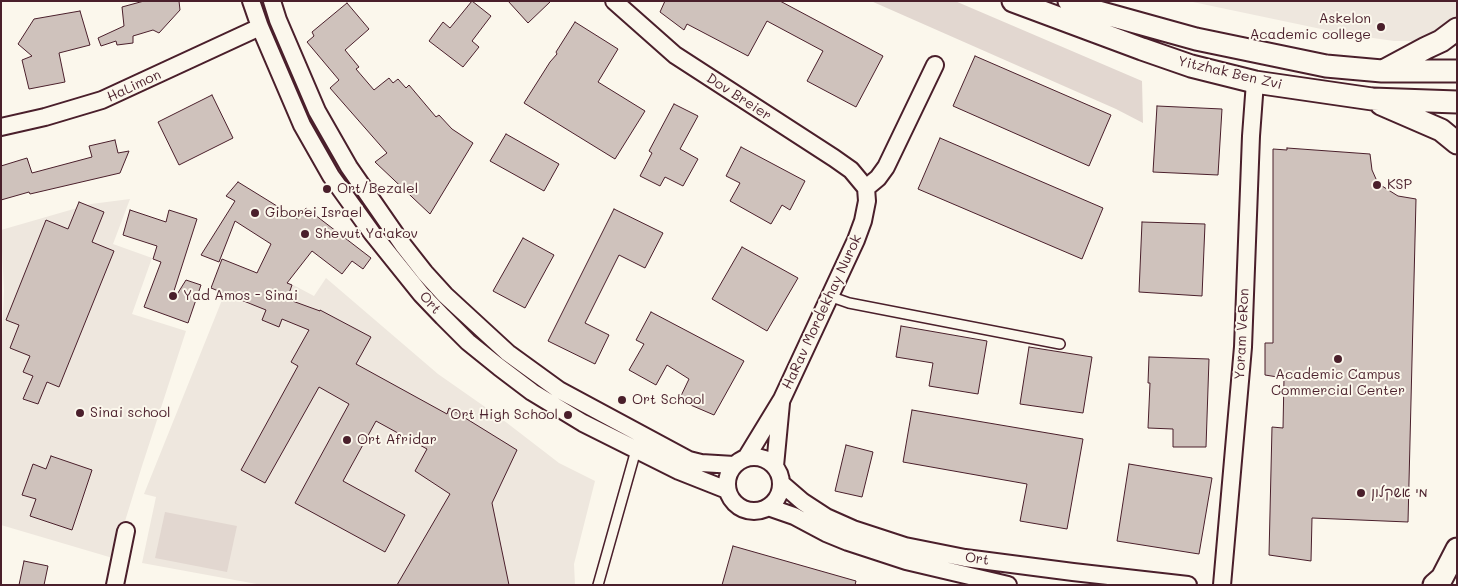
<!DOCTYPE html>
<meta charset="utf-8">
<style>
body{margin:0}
#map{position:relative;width:1458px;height:586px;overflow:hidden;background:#fbf7ec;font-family:Mali,sans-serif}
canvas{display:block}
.frame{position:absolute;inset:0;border:2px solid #4a1f2b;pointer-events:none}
</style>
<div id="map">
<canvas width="1458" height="586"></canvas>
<div class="frame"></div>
</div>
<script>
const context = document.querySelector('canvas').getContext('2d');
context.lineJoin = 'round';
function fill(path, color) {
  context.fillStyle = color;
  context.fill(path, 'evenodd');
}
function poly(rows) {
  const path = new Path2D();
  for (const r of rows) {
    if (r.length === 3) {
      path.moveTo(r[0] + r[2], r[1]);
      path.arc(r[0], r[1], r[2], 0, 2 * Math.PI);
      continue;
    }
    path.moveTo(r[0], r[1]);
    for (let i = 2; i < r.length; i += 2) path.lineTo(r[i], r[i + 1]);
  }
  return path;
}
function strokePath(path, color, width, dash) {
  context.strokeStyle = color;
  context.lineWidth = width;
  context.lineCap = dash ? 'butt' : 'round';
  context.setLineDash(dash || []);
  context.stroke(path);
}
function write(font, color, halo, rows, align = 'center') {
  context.font = font + ' Mali,"Playpen Sans Hebrew",sans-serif';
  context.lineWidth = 4;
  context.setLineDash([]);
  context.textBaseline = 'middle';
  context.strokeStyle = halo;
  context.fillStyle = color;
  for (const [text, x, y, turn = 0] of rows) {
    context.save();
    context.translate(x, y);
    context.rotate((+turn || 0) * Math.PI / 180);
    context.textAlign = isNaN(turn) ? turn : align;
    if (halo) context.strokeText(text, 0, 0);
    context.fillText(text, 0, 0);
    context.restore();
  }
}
const built = poly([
 [1188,1,1457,1,1457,15,1448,33,1429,41,1394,41,1345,34],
 [130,199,113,244,152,258,132,314,186,331,142,466,122,531,116,559,1,525,1,359,4,291,1,230,91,204],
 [265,270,314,296,326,278,438,374,498,416,559,463,595,481,574,564,575,585,262,585,142,563,156,497,144,494,220,305,224,295,252,305]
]);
const green = poly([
 [871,1,955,1,1142,81,1143,123,1116,109],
 [165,512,237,526,227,572,155,558]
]);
const building = poly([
 [144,1,179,1,180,10,159,33,153,30,133,36,133,43,117,45,116,41,101,46,98,38,124,26,122,7,144,1],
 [472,1,491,16,472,41,479,47,463,67,429,41,443,22,450,28,472,1],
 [508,1,551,1,528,23,508,1],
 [665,1,780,1,883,56,856,107,807,81,823,51,767,21,748,56,687,24,684,30,660,12,665,1],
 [347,3,369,29,345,50,359,67,356,69,374,90,389,78,393,83,398,79,406,88,409,85,436,117,439,115,452,129,473,143,430,214,375,162,387,153,330,88,339,80,307,42,314,36,312,32,347,3],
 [80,11,90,45,59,53,65,82,29,89,22,60,32,56,18,44,34,19,80,11],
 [575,22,618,49,598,82,645,111,615,159,524,103,550,62,557,54,556,52,575,22],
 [975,56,1111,115,1089,166,953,106,975,56],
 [212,95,233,138,179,165,158,122,212,95],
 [674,104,698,116,680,149,698,159,683,186,665,177,660,186,640,176,652,153,649,151,674,104],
 [1157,106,1222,109,1218,175,1153,172,1157,106],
 [506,134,559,164,544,191,490,161,506,134],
 [940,138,1103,208,1082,259,918,189,940,138],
 [115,140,118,153,129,151,120,173,30,194,29,192,1,200,1,166,27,158,32,173,92,157,89,146,115,140],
 [741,147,805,181,790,210,782,205,771,224,730,201,740,183,726,176,741,147],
 [1287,148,1370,154,1372,170,1376,179,1382,186,1398,196,1416,199,1408,522,1312,518,1311,561,1269,555,1272,427,1283,428,1284,378,1265,375,1265,343,1273,343,1273,149,1287,150,1287,148],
 [238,182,298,219,306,208,371,258,363,269,352,261,342,274,312,251,287,283,292,285,287,299,320,311,320,310,371,337,356,364,447,414,449,408,517,450,492,503,509,585,397,585,450,494,415,471,427,449,376,421,343,481,405,515,385,552,295,503,349,404,319,387,265,483,241,470,298,366,291,362,309,330,282,319,279,327,262,320,266,310,211,288,222,259,257,273,271,244,235,221,219,262,201,255,235,201,226,196,238,182],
 [79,202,104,212,92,242,114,251,59,387,47,382,38,404,23,399,33,376,23,372,30,356,10,348,19,325,6,320,46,220,68,229,79,202],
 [614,209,663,233,645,268,619,255,585,323,609,335,595,364,548,341,614,209],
 [130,210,166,222,169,210,197,219,173,294,176,296,186,280,201,285,188,323,144,307,161,262,153,259,157,246,123,235,130,210],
 [1142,222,1205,224,1202,296,1139,292,1142,222],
 [523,238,554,255,525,308,493,291,523,238],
 [742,247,798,278,767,331,712,299,742,247],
 [651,312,744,361,714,415,679,400,689,379,667,365,656,385,629,370,644,344,636,340,651,312],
 [901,326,987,341,978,394,929,386,933,363,896,357,901,326],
 [1029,347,1092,357,1083,413,1020,404,1029,347],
 [1149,357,1209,359,1206,447,1173,447,1173,429,1148,428,1150,383,1148,383,1149,357],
 [912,410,1083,439,1067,529,1020,521,1027,484,903,462,912,410],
 [846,445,873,452,862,497,835,491,846,445],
 [51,456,92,470,72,530,30,516,36,499,22,495,33,464,46,469,51,456],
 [1129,464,1212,478,1199,554,1117,541,1129,464],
 [733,546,856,581,855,585,722,585,733,546],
 [24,561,48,566,44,585,19,585,24,561]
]);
const service = poly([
 [829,296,849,303,1060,344],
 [598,585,636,450]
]);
const minor = poly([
 [251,1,260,27,302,125,331,176,372,233,421,294,443,317,468,342,499,367,532,392,583,423,679,471,727,490],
 [272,1,278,20,317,111,349,167,403,245,425,273,445,295,508,353,559,390,689,460,701,463,734,465],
 [614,1,675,55,834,158,851,170,866,188],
 [1,127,45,117,102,100,260,27],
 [754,484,27],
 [746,458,782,399,856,240,863,221,867,201,866,188,878,178,886,167,935,65],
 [775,466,781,403],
 [781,483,803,502,826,517,853,529,905,546,965,558,1073,572,1188,585],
 [768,507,794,516,826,533,848,542,906,561,1008,585],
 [115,585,126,531],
 [1222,585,1243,347,1251,136,1255,82]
]);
const tertiary = poly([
 [1013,1,1142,49,1191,66,1255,82,1372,99,1457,102],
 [1069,1,1095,11,1196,39,1326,66,1382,71,1457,71],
 [1385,70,1426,48,1441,41,1457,29],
 [1381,104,1441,130,1457,143],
 [1434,585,1442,578,1457,549]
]);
const markers = [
 [1381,27,5,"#4a1f2b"],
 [1377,185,5,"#4a1f2b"],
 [327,189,5,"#4a1f2b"],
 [255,213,5,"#4a1f2b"],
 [305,234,5,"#4a1f2b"],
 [173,296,5,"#4a1f2b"],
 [1338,359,5,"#4a1f2b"],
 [622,400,5,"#4a1f2b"],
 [80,413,5,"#4a1f2b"],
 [568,415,5,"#4a1f2b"],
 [347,440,5,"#4a1f2b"],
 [1361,493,5,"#4a1f2b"]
];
const poiNames = [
 ["Askelon",1371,19,"right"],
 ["Academic college",1371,35,"right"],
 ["KSP",1387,185],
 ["Ort/Bezalel",337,189],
 ["Giborei Israel",265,213],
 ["Shevut Ya'akov",315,234],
 ["Yad Amos - Sinai",183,296],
 ["Academic Campus",1338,375,"center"],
 ["Commercial Center",1338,391,"center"],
 ["Ort School",632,400],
 ["Sinai school",90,413],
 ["Ort High School",558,415,"right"],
 ["Ort Afridar",357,440],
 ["מי אשקלון",1371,493]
];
const streetNames = [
 ["Yitzhak Ben Zvi",1230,73,13],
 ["HaLimon",134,86,-25],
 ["Dov Breier",739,97,33],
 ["Ort",430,303,48],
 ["HaRav Mordekhay Nurok",822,312,-65],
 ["Yoram VeRon",1242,334,-87],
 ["Ort",977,559,8]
];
fill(built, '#eee7de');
fill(green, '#e2d7d0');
fill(building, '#cfc2bc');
strokePath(building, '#4a1f2b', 1);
strokePath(service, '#4a1f2b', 12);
strokePath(minor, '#4a1f2b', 20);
strokePath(tertiary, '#4a1f2b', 25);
strokePath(service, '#fbf7ec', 9);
strokePath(minor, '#fbf7ec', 16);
strokePath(tertiary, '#fbf7ec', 21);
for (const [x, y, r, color] of markers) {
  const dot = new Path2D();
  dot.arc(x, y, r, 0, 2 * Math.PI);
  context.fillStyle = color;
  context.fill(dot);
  strokePath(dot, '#fbf7ec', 2);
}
write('14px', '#4a1f2b', '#fbf7ec', poiNames, 'left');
write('14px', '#4a1f2b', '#fbf7ec', streetNames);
</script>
